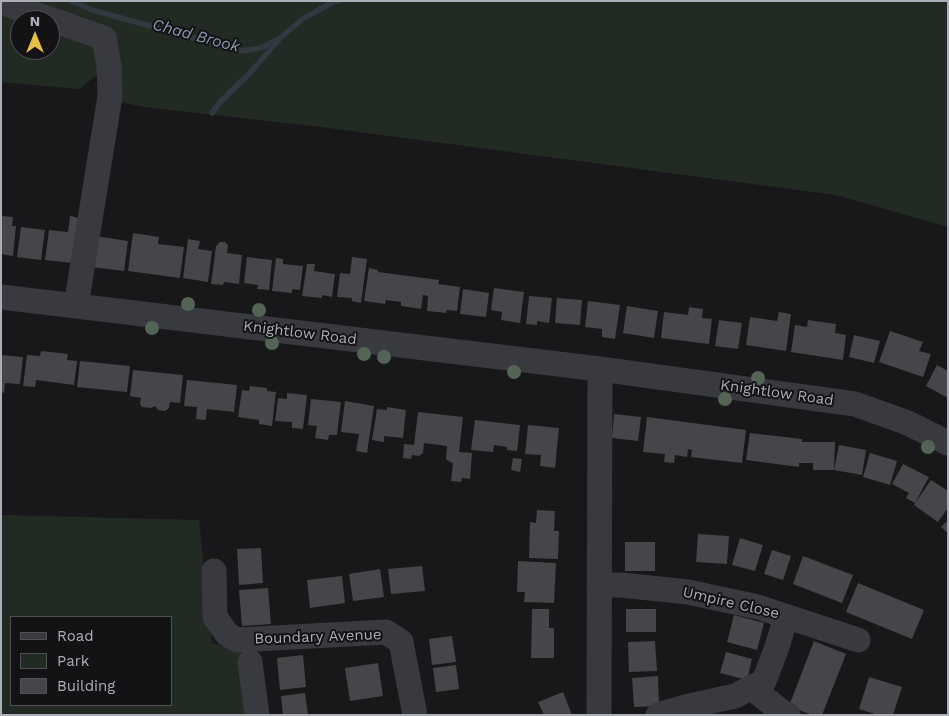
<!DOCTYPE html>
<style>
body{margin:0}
#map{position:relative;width:949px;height:716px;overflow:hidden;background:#18181a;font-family:"Work Sans",sans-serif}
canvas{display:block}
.frame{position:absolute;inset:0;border:2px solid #abaeb9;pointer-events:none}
.legend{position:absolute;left:10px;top:616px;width:162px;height:90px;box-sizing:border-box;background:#131315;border:1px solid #505157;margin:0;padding:6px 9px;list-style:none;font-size:15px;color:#abaeb9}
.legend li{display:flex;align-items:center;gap:10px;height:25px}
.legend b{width:25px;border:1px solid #505157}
.north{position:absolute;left:10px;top:10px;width:50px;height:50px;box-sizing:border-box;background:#131315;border:1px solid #505157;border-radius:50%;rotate:0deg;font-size:14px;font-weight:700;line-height:20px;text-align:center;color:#abaeb9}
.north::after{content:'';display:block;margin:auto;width:18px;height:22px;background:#e7be44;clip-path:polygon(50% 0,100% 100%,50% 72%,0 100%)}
</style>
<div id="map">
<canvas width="949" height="716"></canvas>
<div class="frame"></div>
<ul class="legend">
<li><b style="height:6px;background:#393a3f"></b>Road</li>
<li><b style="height:14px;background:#222a24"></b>Park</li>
<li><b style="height:14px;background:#45454a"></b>Building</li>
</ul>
<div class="north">N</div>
</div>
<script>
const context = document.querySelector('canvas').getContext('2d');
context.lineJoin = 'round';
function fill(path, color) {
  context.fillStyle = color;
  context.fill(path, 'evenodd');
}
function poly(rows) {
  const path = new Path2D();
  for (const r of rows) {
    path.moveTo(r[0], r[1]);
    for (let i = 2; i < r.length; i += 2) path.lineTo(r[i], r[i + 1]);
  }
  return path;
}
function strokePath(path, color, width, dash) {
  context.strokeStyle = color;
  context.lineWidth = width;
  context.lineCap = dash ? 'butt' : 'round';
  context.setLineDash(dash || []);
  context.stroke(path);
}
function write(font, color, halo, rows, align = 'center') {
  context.font = font + ' "Work Sans",sans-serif';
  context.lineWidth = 4;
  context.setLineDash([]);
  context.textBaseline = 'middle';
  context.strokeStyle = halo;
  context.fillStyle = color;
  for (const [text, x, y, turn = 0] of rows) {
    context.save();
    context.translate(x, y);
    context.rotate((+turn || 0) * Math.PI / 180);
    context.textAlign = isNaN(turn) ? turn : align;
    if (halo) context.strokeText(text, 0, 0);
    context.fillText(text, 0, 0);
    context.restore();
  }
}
const green = poly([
 [1,1,948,1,948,227,836,195,321,127,144,107,121,102,120,91,120,57,79,89,1,82],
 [20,20,50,20,50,50,20,50],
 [1,515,199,520,212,643,240,651,250,715,1,715],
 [11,617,171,617,171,705,11,705]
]);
const stream = poly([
 [72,1,92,10,241,51,261,48,279,39,304,18,335,1,339,1],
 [212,113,221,101,249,74,278,41]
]);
const building = poly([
 [1,216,13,217,12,226,16,226,13,256,1,254],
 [70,216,79,218,73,263,45,260,49,230,68,232],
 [21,227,45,230,41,260,17,257],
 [133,233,159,237,158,244,184,247,180,278,128,271],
 [95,236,128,241,124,271,91,267],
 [188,239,200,241,198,249,212,251,208,282,183,278],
 [220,242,225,242,228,245,227,253,242,255,239,284,224,282,223,285,211,284,216,246],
 [247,257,272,260,269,290,257,289,258,285,244,283],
 [352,257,367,259,361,303,352,301,352,298,337,297,340,273,350,274],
 [276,258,283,259,283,264,303,266,300,290,292,289,292,293,272,291],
 [307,264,315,264,314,271,335,274,332,297,322,295,322,298,302,296],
 [369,268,378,270,378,272,439,280,438,284,460,287,457,311,447,310,446,313,427,311,428,296,423,295,421,309,401,306,401,302,386,300,385,304,364,301],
 [494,288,524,292,520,323,501,320,502,312,491,310],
 [463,289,489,293,486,317,460,314],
 [529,296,552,298,549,323,537,321,537,325,526,324],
 [557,298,582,300,580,325,555,323],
 [588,301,620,305,615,339,602,337,602,329,585,327],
 [627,306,658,311,654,338,623,333],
 [689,307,703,309,702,318,712,319,709,344,661,338,664,312,688,315],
 [779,312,791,314,786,351,746,345,750,317,777,321],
 [719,320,742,323,738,349,715,346],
 [808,320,836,324,835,333,846,335,843,360,791,352,795,325,807,327],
 [890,331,923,342,919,351,931,354,923,377,879,362],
 [854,335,880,341,874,363,849,357],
 [41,351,68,354,67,360,77,361,74,385,36,380,35,387,23,386,27,355,40,356],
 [1,355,23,357,20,384,5,383,4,393,1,392],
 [80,361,130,366,127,392,77,387],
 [937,365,948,371,948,398,926,386],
 [133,370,183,375,180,403,170,402,169,408,165,411,158,410,155,406,151,408,142,407,140,404,141,398,130,396],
 [187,380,237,385,234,412,207,409,206,419,204,420,196,419,197,407,184,406],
 [250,386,267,388,267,391,276,392,272,426,259,424,259,420,238,417,242,390,249,391],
 [287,393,307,395,303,429,292,428,292,422,275,421,278,398,287,399],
 [311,399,341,402,337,435,329,435,328,440,315,438,317,426,308,425],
 [345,401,374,406,367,453,356,451,359,434,341,432],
 [387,407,406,410,403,438,384,436,384,442,372,440,377,409,387,410],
 [418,412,463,417,459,452,472,453,470,479,462,478,461,482,451,481,453,463,450,462,446,459,447,446,424,443,423,453,419,456,412,455,411,459,403,458,404,444,414,445],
 [614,414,641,417,638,441,612,438],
 [647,417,746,430,742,463,691,457,692,450,688,449,687,457,675,455,674,463,664,462,665,454,643,452],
 [475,420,520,425,517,451,507,450,507,447,494,445,493,452,471,450],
 [528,425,559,428,555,468,540,466,541,455,525,454],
 [750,433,802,439,802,442,835,442,834,470,813,470,813,463,799,463,799,467,746,460],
 [839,445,866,450,862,475,834,470],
 [870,453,897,461,890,485,863,477],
 [513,458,522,459,520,472,511,470],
 [903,464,929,477,915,503,931,480,948,491,948,508,938,522,914,505,915,503,906,498,909,493,892,484],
 [537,510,555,511,554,531,559,531,558,559,529,558,530,522,536,523],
 [948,520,948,533,941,527],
 [698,534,729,536,727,564,696,562],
 [740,538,763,545,755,571,732,565],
 [625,542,655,542,655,571,625,571],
 [261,548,263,583,239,585,237,549],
 [772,550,791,556,783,580,764,574],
 [803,556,853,575,842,603,793,584],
 [518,561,556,563,554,603,524,602,525,592,517,592],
 [422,566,425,591,391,594,388,569],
 [380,569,384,597,353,601,349,574],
 [342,576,345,603,310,608,307,580],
 [858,583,924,610,912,639,846,612],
 [268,588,271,624,242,626,239,590],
 [532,609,549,609,549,628,554,628,554,658,531,658],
 [626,609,656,609,656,632,626,632],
 [734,615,764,623,757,650,727,642],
 [452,636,456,662,432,665,429,639],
 [655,641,657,671,629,672,628,642],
 [814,641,846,654,822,715,812,715,789,706],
 [726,652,752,659,747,680,720,673],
 [303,655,306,687,280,690,277,658],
 [378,663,383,696,350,701,345,668],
 [456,665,459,689,436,692,433,668],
 [658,676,659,706,634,707,632,678],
 [869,677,902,687,893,715,878,715,859,709],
 [563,692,572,715,544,715,538,702],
 [305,693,308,715,283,715,281,696]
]);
const minor = poly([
 [1,2,104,38,109,66,110,96,76,306],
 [1,297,600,369,855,404,908,423,948,443],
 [214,571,215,617,227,634,237,640,386,632,401,642,415,715],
 [599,585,621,585,688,592,758,607,858,640],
 [250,662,257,715],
 [752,688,782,712,788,715],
 [599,715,600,369],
 [658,715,685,707,735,696,764,681,777,647,786,617]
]);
const trees = [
 [188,304],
 [259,310],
 [152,328],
 [272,343],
 [364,354],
 [384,357],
 [514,372],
 [758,378],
 [725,399],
 [928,447]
];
const streetNames = [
 ["Knightlow Road",300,333,7],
 ["Knightlow Road",777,393,8],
 ["Umpire Close",731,603,13],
 ["Boundary Avenue",318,637,-2]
];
const waterNames = [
 ["Chad Brook",196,36,15]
];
fill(green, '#222a24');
strokePath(stream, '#31383f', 5.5);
fill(building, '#45454a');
strokePath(minor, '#393a3f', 25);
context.fillStyle = '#536456';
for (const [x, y] of trees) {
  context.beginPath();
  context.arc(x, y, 7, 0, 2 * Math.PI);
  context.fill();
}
write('15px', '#abaeb9', '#131315', streetNames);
write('italic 16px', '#8599b1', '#131315', waterNames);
</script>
